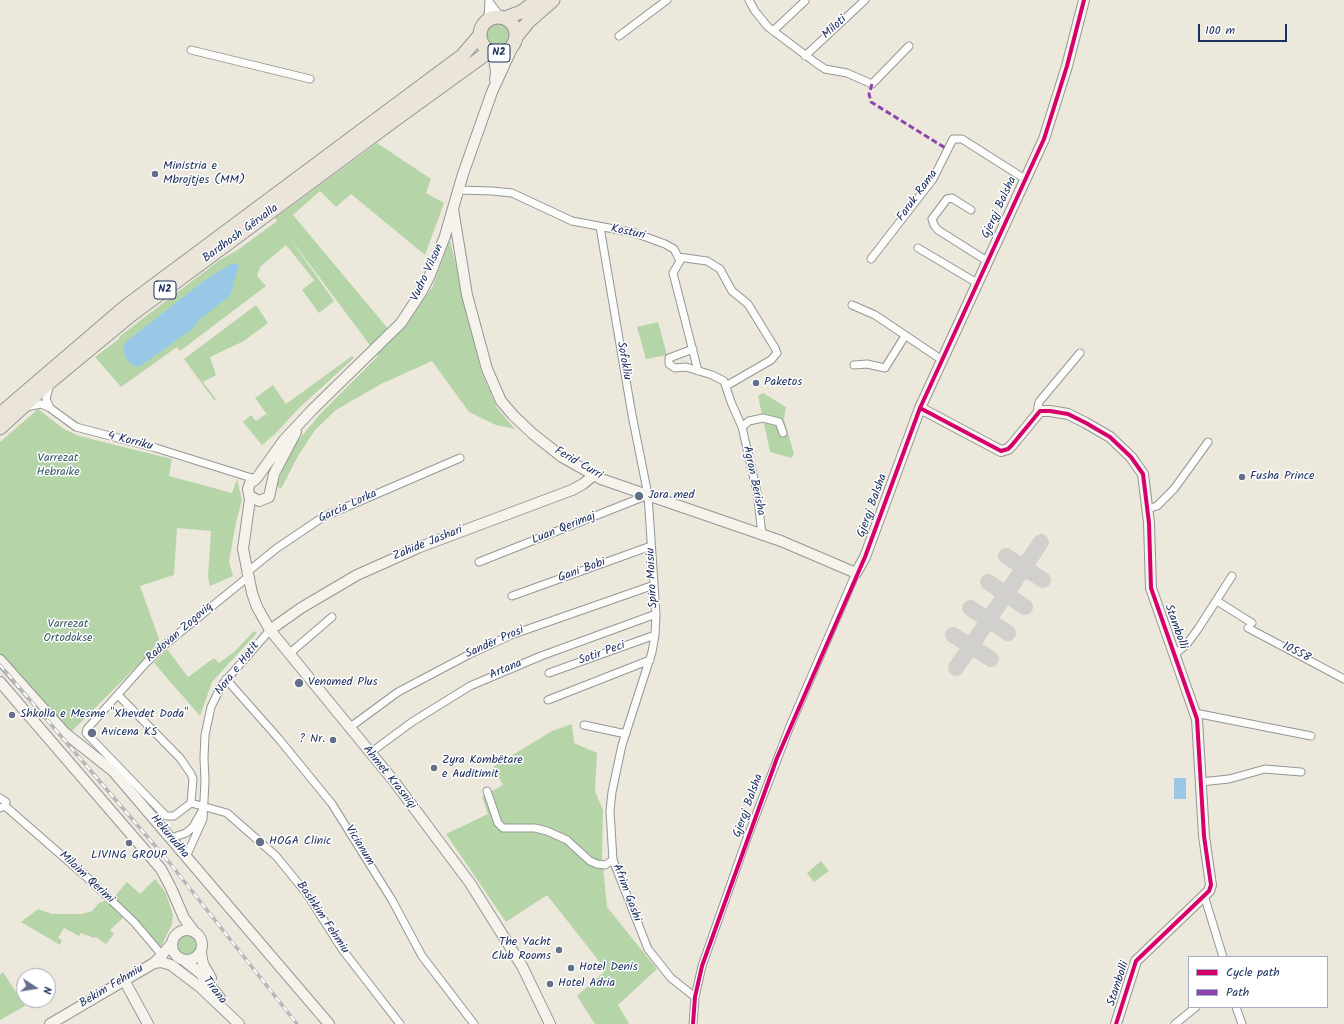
<!DOCTYPE html>
<meta charset="utf-8">
<style>
body{margin:0}
#map{position:relative;width:1344px;height:1024px;overflow:hidden;background:#ede8dc;font-family:Kalam,sans-serif}
canvas{display:block}
.legend{position:absolute;left:1188px;top:956px;width:140px;height:52px;box-sizing:border-box;background:#fff;border:1px solid #a4acbf;margin:0;padding:5px 7px;list-style:none;font-size:12px;color:#1b2f5e}
.legend li{display:flex;align-items:center;gap:8px;height:20px}
.legend b{width:20px;border:1px solid #a4acbf}
.north{position:absolute;left:16px;top:968px;width:40px;height:40px;box-sizing:border-box;background:#fff;border:1px solid #a4acbf;border-radius:50%;rotate:102deg;font-size:11px;font-weight:700;line-height:16px;text-align:center;color:#1b2f5e}
.north::after{content:'';display:block;margin:auto;width:14px;height:18px;background:#64708a;clip-path:polygon(50% 0,100% 100%,50% 72%,0 100%)}
.scale{position:absolute;left:1198px;top:24px;width:89px;height:18px;box-sizing:border-box;border:2px solid #1b2f5e;border-top:0;padding-left:5px;font-size:12px;line-height:14px;white-space:nowrap;color:#1b2f5e;-webkit-text-stroke:3px #fff;paint-order:stroke}
</style>
<div id="map">
<canvas width="1344" height="1024"></canvas>
<ul class="legend">
<li><b style="height:5px;background:#d6006c"></b>Cycle path</li>
<li><b style="height:5px;background:#8e44ad"></b>Path</li>
</ul>
<div class="north">N</div>
<div class="scale">100 m</div>
</div>
<script>
const context = document.querySelector('canvas').getContext('2d');
context.lineJoin = 'round';
function fill(path, color) {
  context.fillStyle = color;
  context.fill(path, 'evenodd');
}
function poly(rows) {
  const path = new Path2D();
  for (const r of rows) {
    if (r.length === 3) {
      path.moveTo(r[0] + r[2], r[1]);
      path.arc(r[0], r[1], r[2], 0, 2 * Math.PI);
      continue;
    }
    path.moveTo(r[0], r[1]);
    for (let i = 2; i < r.length; i += 2) path.lineTo(r[i], r[i + 1]);
  }
  return path;
}
function strokePath(path, color, width, dash) {
  context.strokeStyle = color;
  context.lineWidth = width;
  context.lineCap = dash ? 'butt' : 'round';
  context.setLineDash(dash || []);
  context.stroke(path);
}
function write(font, color, halo, rows, align = 'center') {
  context.font = font + ' Kalam,sans-serif';
  context.lineWidth = 3;
  context.setLineDash([]);
  context.textBaseline = 'middle';
  context.strokeStyle = halo;
  context.fillStyle = color;
  for (const [text, x, y, turn = 0] of rows) {
    context.save();
    context.translate(x, y);
    context.rotate((+turn || 0) * Math.PI / 180);
    context.textAlign = isNaN(turn) ? turn : align;
    if (halo) context.strokeText(text, 0, 0);
    context.fillText(text, 0, 0);
    context.restore();
  }
}
const green = poly([
 [499,35,12],
 [377,143,431,179,426,193,444,203,425,255,351,194,336,207,320,191,293,215,395,337,432,288,450,240,481,371,497,408,515,429,496,425,469,412,432,361,381,384,336,410,315,430,298,456,281,489,276,485,295,444,321,413,378,356,287,234,334,301,319,313,302,290,314,280,286,245,260,267,257,276,266,286,180,351,177,347,121,387,95,357,119,339,120,336,217,262,239,249,277,221,275,218],
 [256,305,268,323,244,341,210,357,216,375,203,382,216,399,214,400,184,359],
 [658,322,667,355,646,359,637,327],
 [352,356,354,358,299,408,275,434,262,445,243,422,251,415,256,421,266,414,269,417,255,398,273,385,286,404],
 [763,393,786,407,784,419,794,454,791,458,770,452,758,396],
 [38,409,64,429,79,436,172,459,169,476,232,493,237,479,242,500,236,522,229,562,233,576,210,586,208,577,211,531,177,528,174,575,140,586,159,639,150,653,67,736,0,656,0,442],
 [254,631,257,633,212,682,200,716,154,663,167,649,188,677,214,658,219,663,234,652],
 [572,724,574,743,597,753,595,791,603,810,602,856,607,907,657,969,618,1005,629,1023,627,1024,595,1024,577,996,606,970,547,895,506,922,446,834,488,814,482,797,503,785,493,767,552,731],
 [821,861,829,871,814,882,807,873],
 [155,879,166,893,173,915,172,924,160,949,113,898,127,882,140,894],
 [107,900,123,918,110,930,114,934,106,944,96,937,94,938,81,933,79,936,64,928,58,938,62,940,60,945,21,922,38,909,52,914,82,914,92,911,99,903],
 [188,944,11],
 [3,972,25,1006,0,1020,0,975]
]);
const water = poly([
 [233,263,239,265,230,296,201,318,192,329,163,350,139,367,133,366,126,358,123,348,126,342,205,280],
 [1174,778,1186,778,1186,799,1174,799]
]);
const taxiway = poly([
 [1006,556,1043,580],
 [988,582,1025,607],
 [970,608,1008,633],
 [953,635,991,659],
 [956,668,1041,542]
]);
const street = poly([
 [749,0,755,11,768,27,816,63,825,69,847,73,872,84,909,46],
 [490,3,501,17],
 [488,19,489,0],
 [773,31,805,1],
 [619,36,667,0],
 [191,50,310,79],
 [805,56,865,0],
 [458,190,492,191,512,193,572,221,635,233,665,244,674,249,680,261,673,273,698,371],
 [971,210,952,198,947,199,932,219,934,225,938,230,987,261],
 [600,227,632,415,648,495,656,614,655,635,652,652,622,745,612,792,610,811,613,860,648,949,671,978,695,997],
 [918,248,977,283],
 [678,257,707,261,720,269,732,291,748,304,775,348,777,353,771,360,726,386],
 [871,259,933,179,953,139,962,139,1025,179],
 [852,305,875,315,942,360],
 [693,349,669,358,669,364,675,368,686,367,712,375,724,381,731,402,742,427],
 [854,365,867,364,885,368,905,336],
 [50,384,46,399,50,408,76,427,156,448,255,479],
 [26,407,41,404,50,408],
 [1037,413,1039,402,1080,353],
 [1147,509,1157,506,1174,489,1208,442],
 [762,534,757,492,742,427,749,421,763,418,779,422,783,433],
 [479,562,648,495],
 [246,573,277,548,323,517,460,458],
 [512,596,651,546],
 [1217,601,1252,623],
 [1248,628,1344,679],
 [290,653,332,617],
 [1174,655,1187,644,1198,629,1232,576],
 [549,673,655,635],
 [226,679,279,739,332,804,392,900,422,956,474,1024],
 [118,695,180,758,191,774,193,779,191,803,174,816,166,816,86,733,87,729,145,664,162,647,248,577],
 [548,700,650,660],
 [1195,713,1311,736],
 [584,725,626,734],
 [349,728,398,692,468,655,511,635,654,585],
 [370,753,412,722,470,686,541,656,656,614],
 [1200,782,1229,779,1265,769,1301,772],
 [487,791,498,823,503,828,535,828,547,831,567,840,590,861,597,864,605,865,613,860],
 [0,798,6,802,5,806,0,808],
 [191,803,227,813,276,856,307,894,342,949,400,1024],
 [5,806,91,881,134,922,162,955],
 [171,838,186,833,193,827,202,811],
 [186,857,203,819,205,781,204,758,205,735,211,707,221,686,270,630],
 [1204,895,1223,957],
 [1236,1007,1242,1024],
 [693,1024,695,997,702,966,746,841,790,726,856,573],
 [1175,1024,1196,1007]
]);
const secondary = poly([
 [513,46,492,92,463,174,445,236,430,275,422,291,401,323,312,410,284,440,256,479,250,483,248,489,250,499,243,549,252,593,257,607,270,630,393,780,470,883,522,966,550,1024],
 [493,52,496,72,495,80],
 [453,209,467,295,487,369,501,401,513,415,533,434,562,457,601,479,781,541,856,573,865,557,920,408,1044,139,1067,66,1084,0],
 [920,408,1001,451,1008,449,1012,445,1040,411,1050,411,1068,414,1086,423,1110,437,1131,457,1143,474,1149,523,1151,588,1197,719,1204,836,1211,885,1209,891,1136,961,1116,1024],
 [250,496,259,501,269,497,274,474,296,432],
 [270,630,301,608,357,575,420,547,572,490,583,484,594,475],
 [0,660,65,733,113,771,329,1024],
 [0,682,161,869,171,888,184,918,193,930],
 [187,945,15],
 [201,953,203,964,211,978],
 [185,961,200,973,220,998],
 [154,963,161,962,171,965,200,987,239,1024],
 [124,980,148,1024],
 [50,1024,154,963,162,955,172,943]
]);
const highway = poly([
 [498,35,18],
 [505,18,521,12,538,0],
 [516,37,529,21,553,0],
 [0,414,125,307,451,64,462,56,480,35],
 [0,428,50,382,131,315,400,116,490,51]
]);
const rail = poly([
 [0,665,169,862,297,1024]
]);
const quiet = poly([
 [872,84,869,94,871,102,947,149]
]);
const cycleway = poly([
 [920,408,1001,451,1008,449,1012,445,1040,411,1050,411,1068,414,1086,423,1110,437,1131,457,1143,474,1149,523,1151,588,1197,719,1204,836,1211,885,1209,891,1136,961,1116,1024],
 [693,1024,695,997,702,966,777,758,865,557,920,408,1044,139,1067,66,1084,0]
]);
const markers = [
 [155,174,4,"#64708a"],
 [756,383,4,"#64708a"],
 [1242,477,4,"#64708a"],
 [639,496,5,"#64708a"],
 [299,683,5,"#64708a"],
 [12,715,4,"#64708a"],
 [92,733,5,"#64708a"],
 [333,740,4,"#64708a"],
 [434,768,4,"#64708a"],
 [260,842,5,"#64708a"],
 [129,843,4,"#64708a"],
 [559,950,4,"#64708a"],
 [571,968,4,"#64708a"],
 [550,984,4,"#64708a"]
];
const shields = [
 [499,53,22],
 [165,290,22]
];
const shieldNames = [
 ["N2",499,53],
 ["N2",165,290]
];
const streetNames = [
 ["Miloti",835,28,-43],
 ["Faruk Rama",918,196,-54],
 ["Gjergj Balsha",1000,208,-65],
 ["Kosturi",628,233,12],
 ["Bardhosh Gërvalla",241,234,-36],
 ["Vudro Vilson",428,273,-65],
 ["Sofokliu",623,361,80],
 ["4 Korriku",130,442,14],
 ["Ferid Curri",578,464,30],
 ["Agron Berisha",753,481,78],
 ["Gjergj Balsha",873,506,-70],
 ["Garcia Lorka",348,507,-25],
 ["Luan Qerimaj",564,529,-22],
 ["Zahide Jashari",428,544,-22],
 ["Gani Bobi",582,571,-20],
 ["Spiro Moisiu",653,578,-93],
 ["Stambolli",1175,627,70],
 ["Radovan Zogoviq",180,633,-41],
 ["Sandër Prosi",495,643,-24],
 ["10558",1296,653,27],
 ["Sotir Peci",602,654,-20],
 ["Nora e Hotit",238,669,-52],
 ["Artana",506,670,-23],
 ["Ahmet Krasniqi",389,778,51],
 ["Gjergj Balsha",749,806,-70],
 ["Hekurudha",169,837,50],
 ["Vicianum",359,846,58],
 ["Milaim Qerimi",86,878,43],
 ["Afrim Gashi",626,893,69],
 ["Bashkim Fehmiu",322,918,56],
 ["Stambolli",1119,984,-72],
 ["Bekim Fehmiu",112,987,-31],
 ["Tirana",214,991,52]
];
const poiNames = [
 ["Ministria e",163,167],
 ["Mbrojtjes (MM)",163,181],
 ["Paketos",764,383],
 ["Fusha Prince",1250,477],
 ["Jora med",648,496],
 ["Venomed Plus",308,683],
 ["Shkolla e Mesme \"Xhevdet Doda\"",20,715],
 ["Avicena KS",101,733],
 ["? Nr.",325,740,"right"],
 ["Zyra Kombëtare",442,761],
 ["e Auditimit",442,775],
 ["HOGA Clinic",269,842],
 ["LIVING GROUP",129,856,"center"],
 ["The Yacht",551,943,"right"],
 ["Club Rooms",551,957,"right"],
 ["Hotel Denis",579,968],
 ["Hotel Adria",558,984]
];
const parkNames = [
 ["Varrezat",58,459],
 ["Hebraike",58,473],
 ["Varrezat",68,625],
 ["Ortodokse",68,639]
];
fill(green, '#b5d5a8');
fill(water, '#98c8e6');
strokePath(taxiway, '#d2d0cc', 16);
strokePath(street, '#949697', 9);
strokePath(secondary, '#949697', 12);
strokePath(highway, '#949697', 15);
strokePath(street, '#fcfcfa', 7);
strokePath(secondary, '#f6f2ec', 10);
strokePath(highway, '#ebe4d9', 13);
strokePath(rail, '#b7b8bc', 3.5);
strokePath(rail, '#fff', 2, [6]);
strokePath(quiet, '#8e44ad', 3, [6, 3]);
strokePath(cycleway, '#d6006c', 4);
for (const [x, y, r, color] of markers) {
  const dot = new Path2D();
  dot.arc(x, y, r, 0, 2 * Math.PI);
  context.fillStyle = color;
  context.fill(dot);
  strokePath(dot, '#fff', 1.5);
}
for (const [x, y, w] of shields) {
  const box = new Path2D();
  box.roundRect(x - w / 2, y - 9, w, 18, 3);
  context.fillStyle = '#fff';
  context.fill(box);
  strokePath(box, '#1b2f5e', 1);
}
write('bold 11px', '#1b2f5e', null, shieldNames);
write('12px', '#1b2f5e', '#fff', streetNames);
write('12px', '#1b2f5e', '#fff', poiNames, 'left');
write('12px', '#3b5c67', '#fff', parkNames);
</script>
